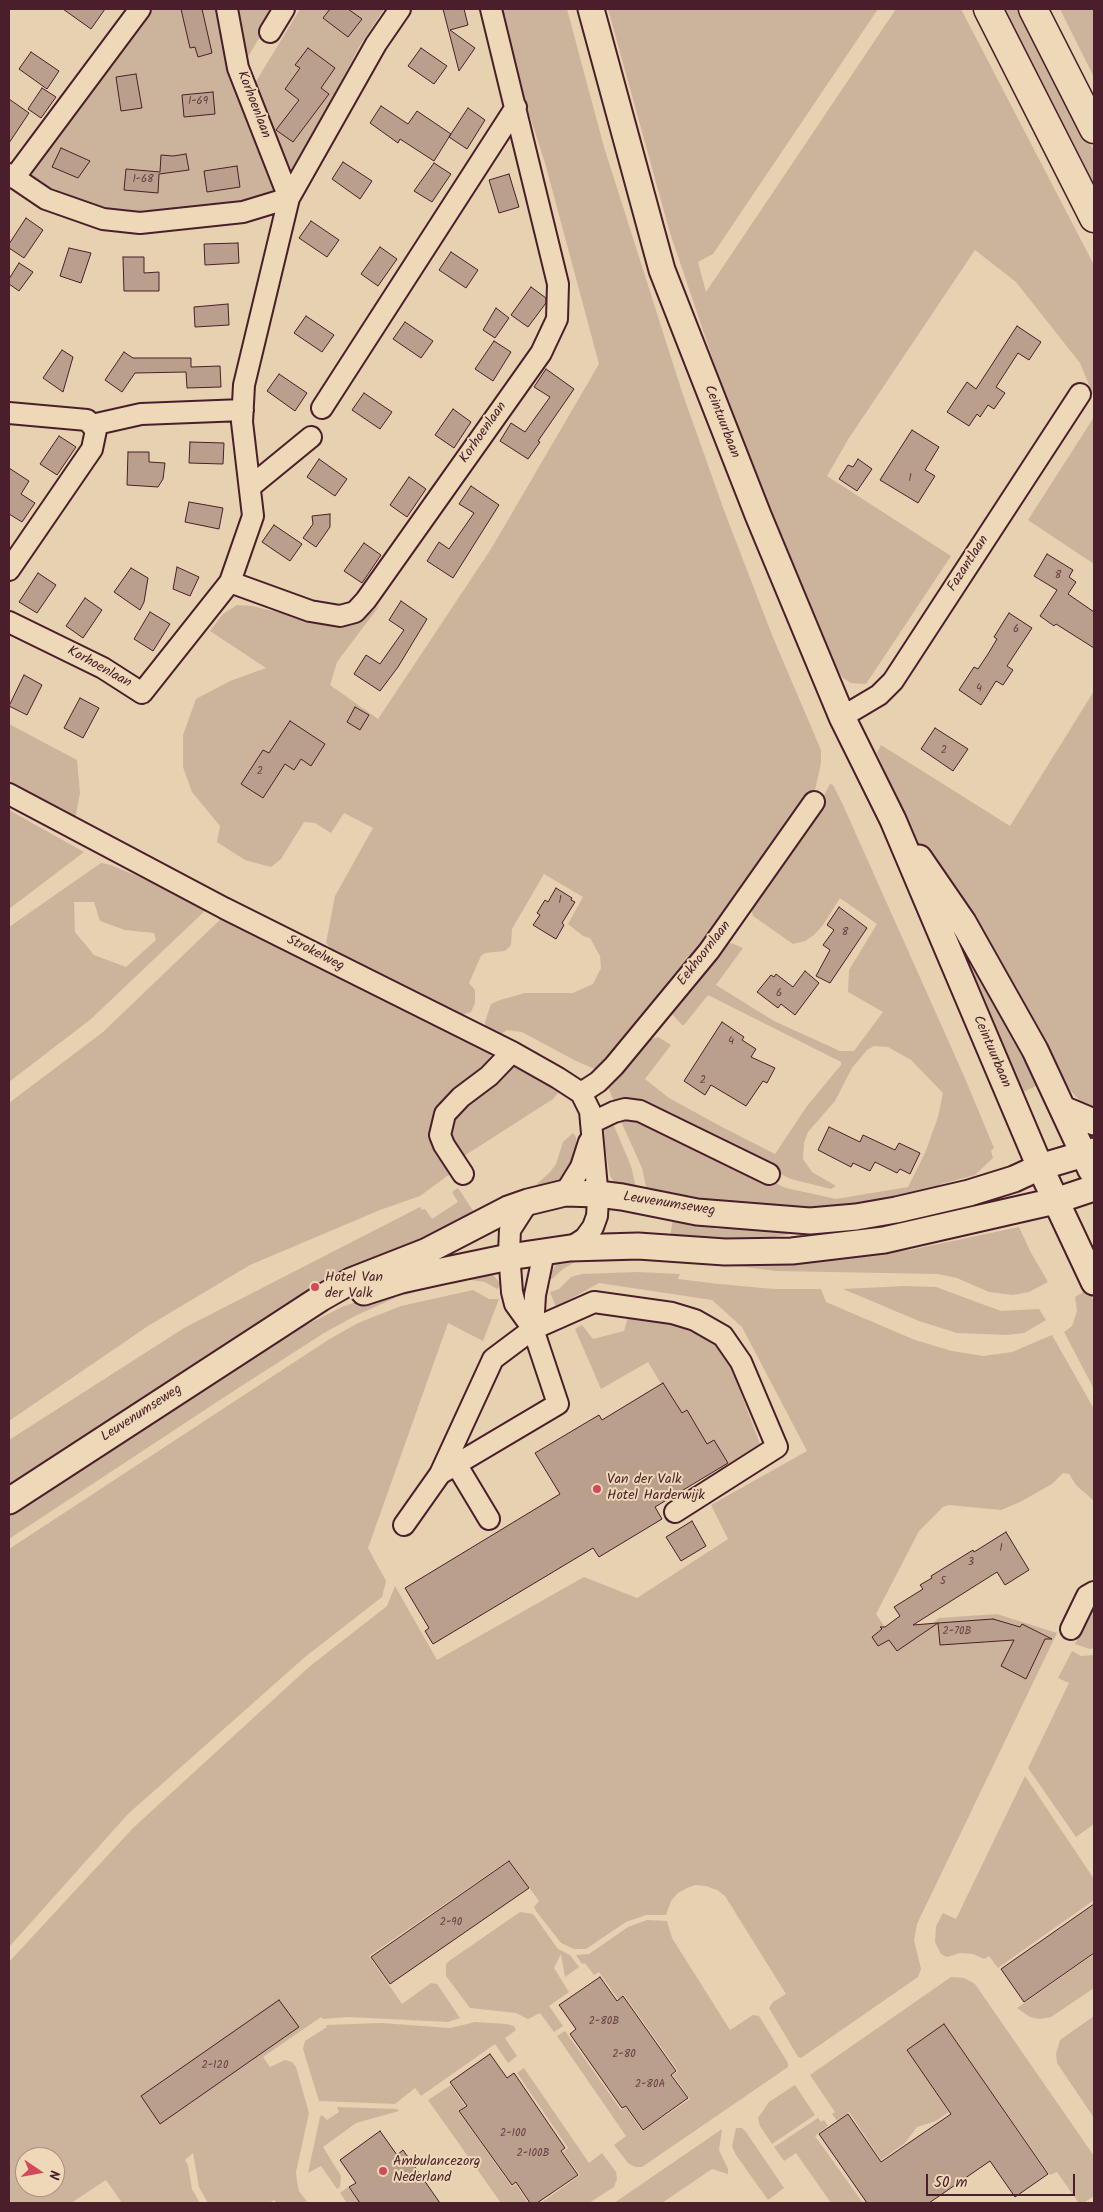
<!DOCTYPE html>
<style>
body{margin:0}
#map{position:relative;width:1103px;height:2212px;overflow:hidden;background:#e6d1b1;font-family:Kalam,sans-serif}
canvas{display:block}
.frame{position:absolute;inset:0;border:10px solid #4a1f2b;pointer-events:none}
.north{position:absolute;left:15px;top:2147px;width:50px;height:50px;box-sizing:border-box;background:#edd8b7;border:1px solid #ac8e7f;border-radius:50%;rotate:102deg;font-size:14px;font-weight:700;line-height:20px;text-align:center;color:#4a1f2b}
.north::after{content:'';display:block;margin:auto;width:18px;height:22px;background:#d1495b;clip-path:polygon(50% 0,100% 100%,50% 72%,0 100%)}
.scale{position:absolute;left:926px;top:2174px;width:149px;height:22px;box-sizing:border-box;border:2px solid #4a1f2b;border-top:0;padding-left:6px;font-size:15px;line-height:18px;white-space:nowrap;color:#4a1f2b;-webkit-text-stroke:4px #edd8b7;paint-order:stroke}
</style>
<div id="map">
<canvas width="1103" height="2212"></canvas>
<div class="frame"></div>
<div class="north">N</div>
<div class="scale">50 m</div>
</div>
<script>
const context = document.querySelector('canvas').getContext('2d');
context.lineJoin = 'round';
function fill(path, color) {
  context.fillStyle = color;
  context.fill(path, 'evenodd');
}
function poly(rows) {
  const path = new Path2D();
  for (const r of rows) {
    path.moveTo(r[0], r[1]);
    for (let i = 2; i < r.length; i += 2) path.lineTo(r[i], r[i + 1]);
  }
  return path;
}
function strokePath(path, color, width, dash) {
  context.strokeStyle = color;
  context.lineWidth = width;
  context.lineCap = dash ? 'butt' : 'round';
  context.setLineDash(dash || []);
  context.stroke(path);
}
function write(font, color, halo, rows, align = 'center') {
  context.font = font + ' Kalam,sans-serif';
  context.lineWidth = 4;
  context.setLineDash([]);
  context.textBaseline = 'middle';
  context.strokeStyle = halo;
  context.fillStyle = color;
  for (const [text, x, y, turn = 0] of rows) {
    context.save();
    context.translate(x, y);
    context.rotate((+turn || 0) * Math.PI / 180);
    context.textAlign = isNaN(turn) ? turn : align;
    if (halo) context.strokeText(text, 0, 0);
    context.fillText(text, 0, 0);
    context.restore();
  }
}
const green = poly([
 [153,9,220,9,277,187,272,198,159,216,110,212,46,186,27,174],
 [234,9,277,9,244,63],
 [300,9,384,9,359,47,292,176,290,176,252,88],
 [501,9,567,9,604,147,682,392,725,513,772,635,821,750,821,763,815,790,700,952,620,1047,597,1070,576,1061,522,1032,507,1030,500,1035,486,1031,485,1022,491,1004,500,1000,525,993,573,993,593,984,601,968,600,956,590,938,583,936,568,924,583,897,544,874,512,929,511,945,505,951,485,953,481,956,469,983,475,990,475,1003,471,1012,458,1016,340,959,326,943,335,896,373,828,344,813,331,833,315,823,304,822,281,859,271,867,245,860,217,842,220,826,192,792,183,767,183,735,196,699,230,681,266,668,210,631,223,614,237,605,252,606,293,616,343,622,366,616,380,605,337,662,330,685,378,719,491,549,599,364,545,163,523,95],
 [608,9,878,9,713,254,698,262,706,292,896,9,961,9,1094,265,1094,397,1080,363,1016,282,975,250,849,438,827,476,951,556,866,684,851,683,843,678,837,669,768,510,729,407,670,233],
 [1003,9,1022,9,1094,151,1094,194],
 [1060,9,1094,9,1094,77],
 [1094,417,1094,564,1028,520],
 [1094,691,1094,1109,1079,1100,1052,1070,912,833,877,753,881,745,1010,826],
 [9,724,77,760,80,793,75,820,9,784],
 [830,784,833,785,843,805,964,1076,994,1148,991,1151,993,1158,975,1175,941,1184,922,1197,821,1211,648,1196,642,1168,620,1119,625,1114,786,1188,836,1199,908,1187,925,1153,938,1117,943,1093,911,1060,888,1047,874,1046,867,1050,852,1068,835,1101,808,1132,804,1143,803,1159,812,1172,836,1186,831,1189,791,1179,710,1140,616,1106,607,1085,649,1040,658,1037,671,1045,645,1079,669,1098,722,1127,775,1154,807,1106,841,1065,841,1062,708,995,684,1025,682,1025,672,1014,697,981,724,945,731,943,736,945,743,948,716,985,774,1021,840,1051,854,1051,883,1012,848,992,849,970,877,924,840,898,823,925,814,935,805,941,793,944,753,916,751,908,811,820],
 [9,810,84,852,9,909],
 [101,863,111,865,209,907,91,1019,9,1082,9,927],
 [74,902,94,902,100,921,125,930,154,933,156,940,126,967,94,955,75,932],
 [225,915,491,1053,490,1063,441,1104,432,1117,430,1131,431,1138,454,1171,420,1196,380,1210,250,1265,148,1326,9,1421,9,1103,103,1032],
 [956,923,1045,1082,1023,1092,980,987,945,928],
 [516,1065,562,1088,553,1099,461,1158,448,1131,454,1115],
 [612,1121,631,1166,637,1192,617,1186,610,1176,606,1152,604,1126],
 [573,1133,576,1137,576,1151,574,1164,565,1181,536,1195,537,1184,550,1172,556,1164,563,1142],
 [458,1188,474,1212,419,1243,270,1316,9,1487,9,1440,184,1328,420,1207,422,1210,425,1209,432,1219,458,1202,452,1192],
 [673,1217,693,1224,717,1229,808,1231,755,1240,670,1239],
 [1019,1227,1030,1251,1048,1282,1029,1292,1013,1295,989,1292,957,1278,938,1274,776,1271,722,1264,645,1259,645,1254,814,1259,910,1250],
 [632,1254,632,1261,575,1262,563,1269,552,1279,548,1278,557,1263,570,1257],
 [479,1272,493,1275,501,1284,497,1289,485,1282,464,1279,397,1297,355,1316,324,1333,226,1396,9,1539,9,1514,286,1335,344,1306,427,1280],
 [637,1272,680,1274,678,1279,719,1284,774,1289,821,1289,826,1302,915,1340,952,1351,983,1356,1012,1352,1052,1335,1094,1409,1094,1501,1076,1485,1069,1474,1063,1473,1052,1484,1020,1502,1001,1510,949,1505,943,1507,919,1531,876,1614,900,1649,939,1618,997,1614,1057,1633,917,1924,914,1940,921,1969,918,1977,801,2058,798,2057,769,2008,773,2002,786,1994,725,1896,717,1890,706,1886,695,1885,687,1888,678,1893,671,1901,666,1915,646,1915,626,1922,586,1949,574,1949,561,1943,536,1911,534,1907,539,1901,509,1860,369,1956,402,2004,431,1983,437,1984,460,2018,448,2022,349,2017,323,2019,321,2017,263,2057,270,2067,285,2060,292,2062,296,2067,309,2113,296,2172,297,2181,299,2191,308,2203,277,2203,274,2200,269,2203,208,2203,199,2187,193,2153,185,2160,188,2165,192,2189,200,2203,122,2203,106,2180,71,2203,9,2203,9,1962,133,1828,309,1667,387,1606,395,1586,437,1660,584,1577,637,1598,728,1539,711,1505,807,1451,742,1327,712,1300,599,1283,556,1307,550,1292,559,1289,571,1277,582,1274],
 [25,2157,55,2157,55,2187,25,2187],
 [905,1286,936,1287,1001,1311,1039,1309,1046,1320,1024,1333,1007,1335,957,1333,919,1321,843,1289],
 [1088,1289,1094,1302,1094,1389,1064,1332,1072,1326,1077,1311,1075,1297],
 [473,1290,489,1299,499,1299,483,1341,448,1323,368,1548,386,1581,382,1597,305,1657,128,1814,9,1947,9,1549,328,1340,358,1323,401,1306],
 [628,1316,664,1322,690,1331,716,1344,731,1367,760,1444,720,1469,686,1411,679,1414,648,1362,601,1389,575,1329,582,1325,593,1339,624,1331],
 [1094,1606,1094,1648,1090,1649,1075,1644],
 [1072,1651,1081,1656,1094,1655,1094,1824,1076,1837,1028,1768,1069,1683,1058,1678],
 [1025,1776,1094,1879,1094,1900,998,1968,989,1956,984,1959,973,1954,960,1953,947,1957,941,1954,935,1942,936,1926,943,1913,956,1919],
 [520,1912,533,1914,558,1949,570,1955,579,1967,565,1977,561,1954,554,1968,569,1992,549,2006,563,2026,554,2032,540,2013,528,2019,516,2013,470,2008,446,1976,446,1964,449,1961],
 [647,1920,667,1921,672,1938,730,2030,753,2015,759,2016,788,2063,788,2067,642,2167,635,2167,628,2163,614,2145,626,2136,557,2036,565,2031,621,2110,626,2107,642,2131,690,2099,673,2075,678,2071,624,1995,618,1999,599,1972,594,1975,585,1963,582,1964,576,1955,589,1954,628,1927],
 [1094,1954,1094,1988,1051,2017,1040,2019,1030,2017,1017,2008],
 [951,1977,964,1978,975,1984,1094,2156,1094,2196,1085,2202,1078,2202,1057,2172,1050,2175,944,2024,907,2050,949,2112,936,2121,917,2127,905,2143,881,2160,849,2112,837,2121,832,2114,835,2112,810,2075],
 [1094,2016,1094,2118,1057,2063,1056,2054,1060,2040],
 [475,2022,507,2024,514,2026,516,2030,505,2038,517,2056,508,2063,495,2044,421,2096,415,2088,395,2104,319,2101,303,2049,305,2041,327,2027,326,2025,381,2023,450,2028],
 [524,2068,589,2163,602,2153,616,2172,617,2179,614,2187,589,2203,541,2203,580,2175,563,2152,568,2148,517,2073],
 [451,2085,465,2106,458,2111,512,2187,516,2184,528,2203,501,2203,428,2100],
 [795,2085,815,2115,772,2144,760,2126,758,2118,769,2102],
 [337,2107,397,2109,399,2111,356,2123,323,2147,341,2176,340,2187,337,2189,321,2166,308,2173,320,2117,322,2115,327,2120,339,2112],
 [818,2118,821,2122,824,2120,828,2126,815,2136,863,2203,831,2203,796,2153,784,2161,774,2147],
 [736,2128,742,2128,746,2132,784,2188,768,2200,736,2155,732,2146],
 [722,2129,719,2150,728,2169,728,2174,712,2169,662,2203,614,2203],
 [348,2187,360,2203,347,2203,340,2193]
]);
const building = poly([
 [63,9,105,9,91,29,63,9],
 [181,9,202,9,212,53,198,57,195,47,190,48,181,9],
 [330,9,348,9,362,19,348,37,323,18,330,9],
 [443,9,464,9,468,25,450,30,475,48,459,71,443,9],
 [308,48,335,68,321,88,329,94,293,142,276,130,299,100,285,89,300,68,295,65,308,48],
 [421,48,447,66,434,84,408,66,421,48],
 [31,52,59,71,47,89,19,69,31,52],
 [136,74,142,108,121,111,116,77,136,74],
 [42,88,56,97,41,118,28,109,42,88],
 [213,92,215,114,184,117,182,95,213,92],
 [9,99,29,113,9,143,9,99],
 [381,106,408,124,417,111,451,134,434,161,400,139,398,143,370,123,381,106],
 [468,108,485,120,467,149,449,137,468,108],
 [61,148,90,161,78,178,52,167,61,148],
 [186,154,189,170,159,174,158,193,124,190,126,169,160,172,161,155,173,156,186,154],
 [343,162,372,181,360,199,332,179,343,162],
 [434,163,451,174,432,202,414,191,434,163],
 [237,166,240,187,207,192,204,171,237,166],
 [509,174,519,207,499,213,489,180,509,174],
 [26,218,43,230,24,258,9,248,9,244,26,218],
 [311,221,339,240,327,257,299,238,311,221],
 [238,243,239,263,205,265,204,244,238,243],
 [380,247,397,259,378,286,361,274,380,247],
 [69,248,91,253,81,283,60,276,69,248],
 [451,252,478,270,466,288,439,270,451,252],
 [123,257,144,257,144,273,159,272,159,291,124,291,123,257],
 [19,263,33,272,19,291,9,284,9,279,19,263],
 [531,287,546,298,546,303,528,327,511,315,531,287],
 [228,304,229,325,195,327,194,307,228,304],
 [496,308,509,318,495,338,483,330,496,308],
 [306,316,334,335,322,352,294,333,306,316],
 [405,322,433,341,421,358,393,339,405,322],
 [1017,326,1041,342,1029,360,1018,353,996,387,1005,393,994,409,988,405,980,417,977,414,969,426,947,412,967,382,976,389,1017,326],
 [494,341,511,352,493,381,475,369,494,341],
 [62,350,73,357,63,392,43,378,62,350],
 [124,352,133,358,191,358,191,367,220,366,221,387,187,388,186,372,135,373,122,392,105,380,124,352],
 [546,369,574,389,538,441,540,442,528,459,500,441,511,423,525,432,550,397,534,387,546,369],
 [279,374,307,393,295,411,267,391,279,374],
 [364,393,392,412,380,429,352,410,364,393],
 [453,409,471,422,454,448,435,435,453,409],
 [912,430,939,447,925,470,935,476,918,503,880,480,912,430],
 [59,436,76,447,57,475,40,464,59,436],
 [190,442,224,443,223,464,189,463,190,442],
 [128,452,149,452,149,462,165,463,163,479,158,487,127,485,128,452],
 [319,459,347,479,335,496,307,477,319,459],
 [858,459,872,469,857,491,839,479,848,465,853,467,858,459],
 [9,468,29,481,21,494,35,503,22,522,9,514,9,468],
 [409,477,426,489,407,517,390,505,409,477],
 [471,486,499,505,453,578,427,561,439,542,449,549,474,513,459,504,471,486],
 [189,502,223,508,219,529,185,522,189,502],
 [330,514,330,527,316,547,303,538,313,524,312,516,330,514],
 [274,525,302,544,290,561,262,542,274,525],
 [364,543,381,555,362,583,344,571,364,543],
 [1047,554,1073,570,1069,577,1076,582,1068,594,1094,612,1094,648,1056,624,1054,626,1040,616,1057,590,1034,576,1047,554],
 [177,567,199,577,190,596,173,589,177,567],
 [131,568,148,578,144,602,140,610,114,592,131,568],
 [38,573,56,585,37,613,19,602,38,573],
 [85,598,102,610,83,638,66,626,85,598],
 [401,601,427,619,398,667,380,691,354,674,366,655,380,664,404,630,389,620,401,601],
 [150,612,170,624,153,651,134,639,150,612],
 [1009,613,1032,628,1007,666,1013,670,1003,685,996,681,981,705,959,690,974,667,978,669,988,654,997,639,994,637,1009,613],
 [24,675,42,685,27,715,9,706,24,675],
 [80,698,99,708,83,738,64,728,80,698],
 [355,707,369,715,360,730,347,722,355,707],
 [290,721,325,744,311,766,301,759,294,770,285,764,263,798,241,784,263,750,269,753,290,721],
 [935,728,968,749,953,771,921,749,935,728],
 [556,888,572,898,571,900,575,902,562,923,564,925,556,939,533,925,540,915,537,913,545,900,548,902,556,888],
 [839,907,867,928,830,983,816,976,830,950,823,945,834,930,827,925,839,907],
 [805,971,819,983,795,1015,781,1004,778,1008,757,992,771,975,774,977,776,974,793,987,805,971],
 [722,1022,744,1037,742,1040,756,1049,751,1057,775,1068,767,1083,763,1081,746,1106,711,1085,705,1095,684,1081,722,1022],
 [829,1127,860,1142,863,1135,895,1150,899,1143,920,1153,910,1174,900,1169,897,1173,875,1162,870,1171,853,1163,851,1167,818,1150,829,1127],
 [663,1383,682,1413,687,1410,707,1444,714,1440,728,1463,655,1507,662,1519,599,1557,593,1548,433,1644,425,1631,429,1628,405,1588,560,1494,535,1453,599,1415,602,1420,663,1383],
 [692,1521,706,1546,681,1561,666,1537,692,1521],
 [1006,1532,1029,1570,1005,1585,997,1572,913,1625,938,1623,897,1651,889,1640,878,1646,872,1637,882,1629,880,1627,885,1627,900,1616,894,1607,923,1589,920,1585,932,1578,931,1576,973,1550,974,1552,1006,1532],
 [993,1619,1020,1627,1022,1624,1052,1639,1045,1639,1026,1679,1001,1666,1014,1640,940,1645,938,1623,993,1619],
 [509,1861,529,1888,390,1984,371,1957,509,1861],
 [1094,1904,1094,1953,1024,2002,1001,1969,1094,1904],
 [600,1977,617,2001,623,1996,676,2071,671,2075,688,2098,643,2130,626,2106,622,2108,570,2034,576,2029,559,2005,600,1977],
 [279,2000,299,2027,160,2124,141,2096,279,2000],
 [944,2024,1048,2174,1015,2197,990,2161,929,2203,867,2203,819,2134,848,2114,881,2162,951,2114,907,2050,944,2024],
 [490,2054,507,2078,514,2073,565,2148,561,2151,578,2175,537,2203,530,2203,516,2182,512,2185,459,2111,467,2106,450,2082,490,2054],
 [380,2131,397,2155,403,2150,440,2203,360,2203,349,2187,356,2183,340,2160,380,2131]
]);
const minor = poly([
 [270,32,284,9],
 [9,174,46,199,103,219,140,223,243,212,289,198,376,44,400,9],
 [14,178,140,9],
 [322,408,516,107],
 [9,413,87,420,96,430,92,449,9,570],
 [92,425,141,414,243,410],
 [250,487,311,437],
 [230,582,310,611,340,616,355,612,366,600,541,353,557,319,558,284,491,9],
 [9,622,103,668,142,693,230,582,253,516,242,422,244,385,289,198,238,68,227,9],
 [842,717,879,695,893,681,1080,394],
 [9,794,224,908,512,1052,558,1078,581,1093,590,1111,598,1199,597,1216,593,1227,585,1238,570,1248],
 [581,1093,598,1082,614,1066,709,951,814,802],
 [591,1123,614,1112,625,1109,640,1111,769,1174],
 [463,1174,444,1145,440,1135,445,1114,461,1097,489,1076,512,1052],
 [565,1193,581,1167,589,1142],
 [533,1329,535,1295,544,1252],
 [456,1464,489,1519],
 [440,1474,558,1404,533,1329,515,1304,512,1292,509,1253,510,1230,528,1202],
 [404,1525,440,1474,493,1359,533,1329,594,1302,672,1313,695,1320,723,1336,741,1362,777,1447,675,1512],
 [1071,1629,1087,1596,1094,1592]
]);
const major = poly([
 [591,9,662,270,758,515,842,717,893,820,1040,1167,1094,1282],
 [919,858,963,922,1035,1050,1091,1170],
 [1063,1109,1094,1122],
 [364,1292,401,1280,442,1271,509,1257,570,1248,638,1246,725,1252,792,1251,884,1240,1055,1201,1094,1188],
 [9,1501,321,1298,351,1281,425,1252,508,1209,528,1202,565,1193,598,1194,622,1197,697,1212,810,1221,856,1217,896,1210,969,1193,1014,1179,1040,1167,1094,1151]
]);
const highway = poly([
 [988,9,1094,218],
 [1033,9,1094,129]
]);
const markers = [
 [315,1287,5,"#d1495b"],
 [597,1489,5,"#d1495b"],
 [383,2171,5,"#d1495b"]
];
const numberNames = [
 ["1-69",198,102],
 ["1-68",143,180],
 ["1",910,479],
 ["8",1058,576],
 ["6",1016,630],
 ["4",979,689],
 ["2",944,751],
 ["2",260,772],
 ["1",560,901],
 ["8",845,933],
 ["6",779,994],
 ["4",731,1042],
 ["2",703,1081],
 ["1",1001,1549],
 ["3",971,1563],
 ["5",943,1582],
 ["2-70B",957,1632],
 ["2-90",451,1923],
 ["2-80B",604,2022],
 ["2-80",624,2055],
 ["2-120",215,2066],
 ["2-80A",650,2085],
 ["2-100",513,2134],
 ["2-100B",533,2154]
];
const streetNames = [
 ["Korhoenlaan",253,105,69],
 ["Ceintuurbaan",721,422,69],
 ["Korhoenlaan",484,433,-55],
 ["Fazantlaan",969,564,-57],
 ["Korhoenlaan",99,668,29],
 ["Strokelweg",315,954,27],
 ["Eekhoornlaan",705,954,-52],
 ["Ceintuurbaan",991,1052,67],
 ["Leuvenumseweg",669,1205,9],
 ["Leuvenumseweg",142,1414,-33]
];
const poiNames = [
 ["Hotel Van",325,1279],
 ["der Valk",325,1295],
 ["Van der Valk",607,1481],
 ["Hotel Harderwijk",607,1497],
 ["Ambulancezorg",393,2163],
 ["Nederland",393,2179]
];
fill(green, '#ccb49c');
fill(building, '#ba9f8c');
strokePath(building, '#4a1f2b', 1);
strokePath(minor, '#4a1f2b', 24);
strokePath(major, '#4a1f2b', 29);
strokePath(highway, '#4a1f2b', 31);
strokePath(minor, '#edd8b7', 20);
strokePath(major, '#edd8b7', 25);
strokePath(highway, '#edd8b7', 28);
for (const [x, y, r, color] of markers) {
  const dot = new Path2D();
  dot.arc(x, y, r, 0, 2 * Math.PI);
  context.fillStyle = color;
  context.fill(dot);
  strokePath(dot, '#edd8b7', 2);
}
write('11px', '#663f43', null, numberNames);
write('14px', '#4a1f2b', '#edd8b7', streetNames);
write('14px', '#4a1f2b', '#edd8b7', poiNames, 'left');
</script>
